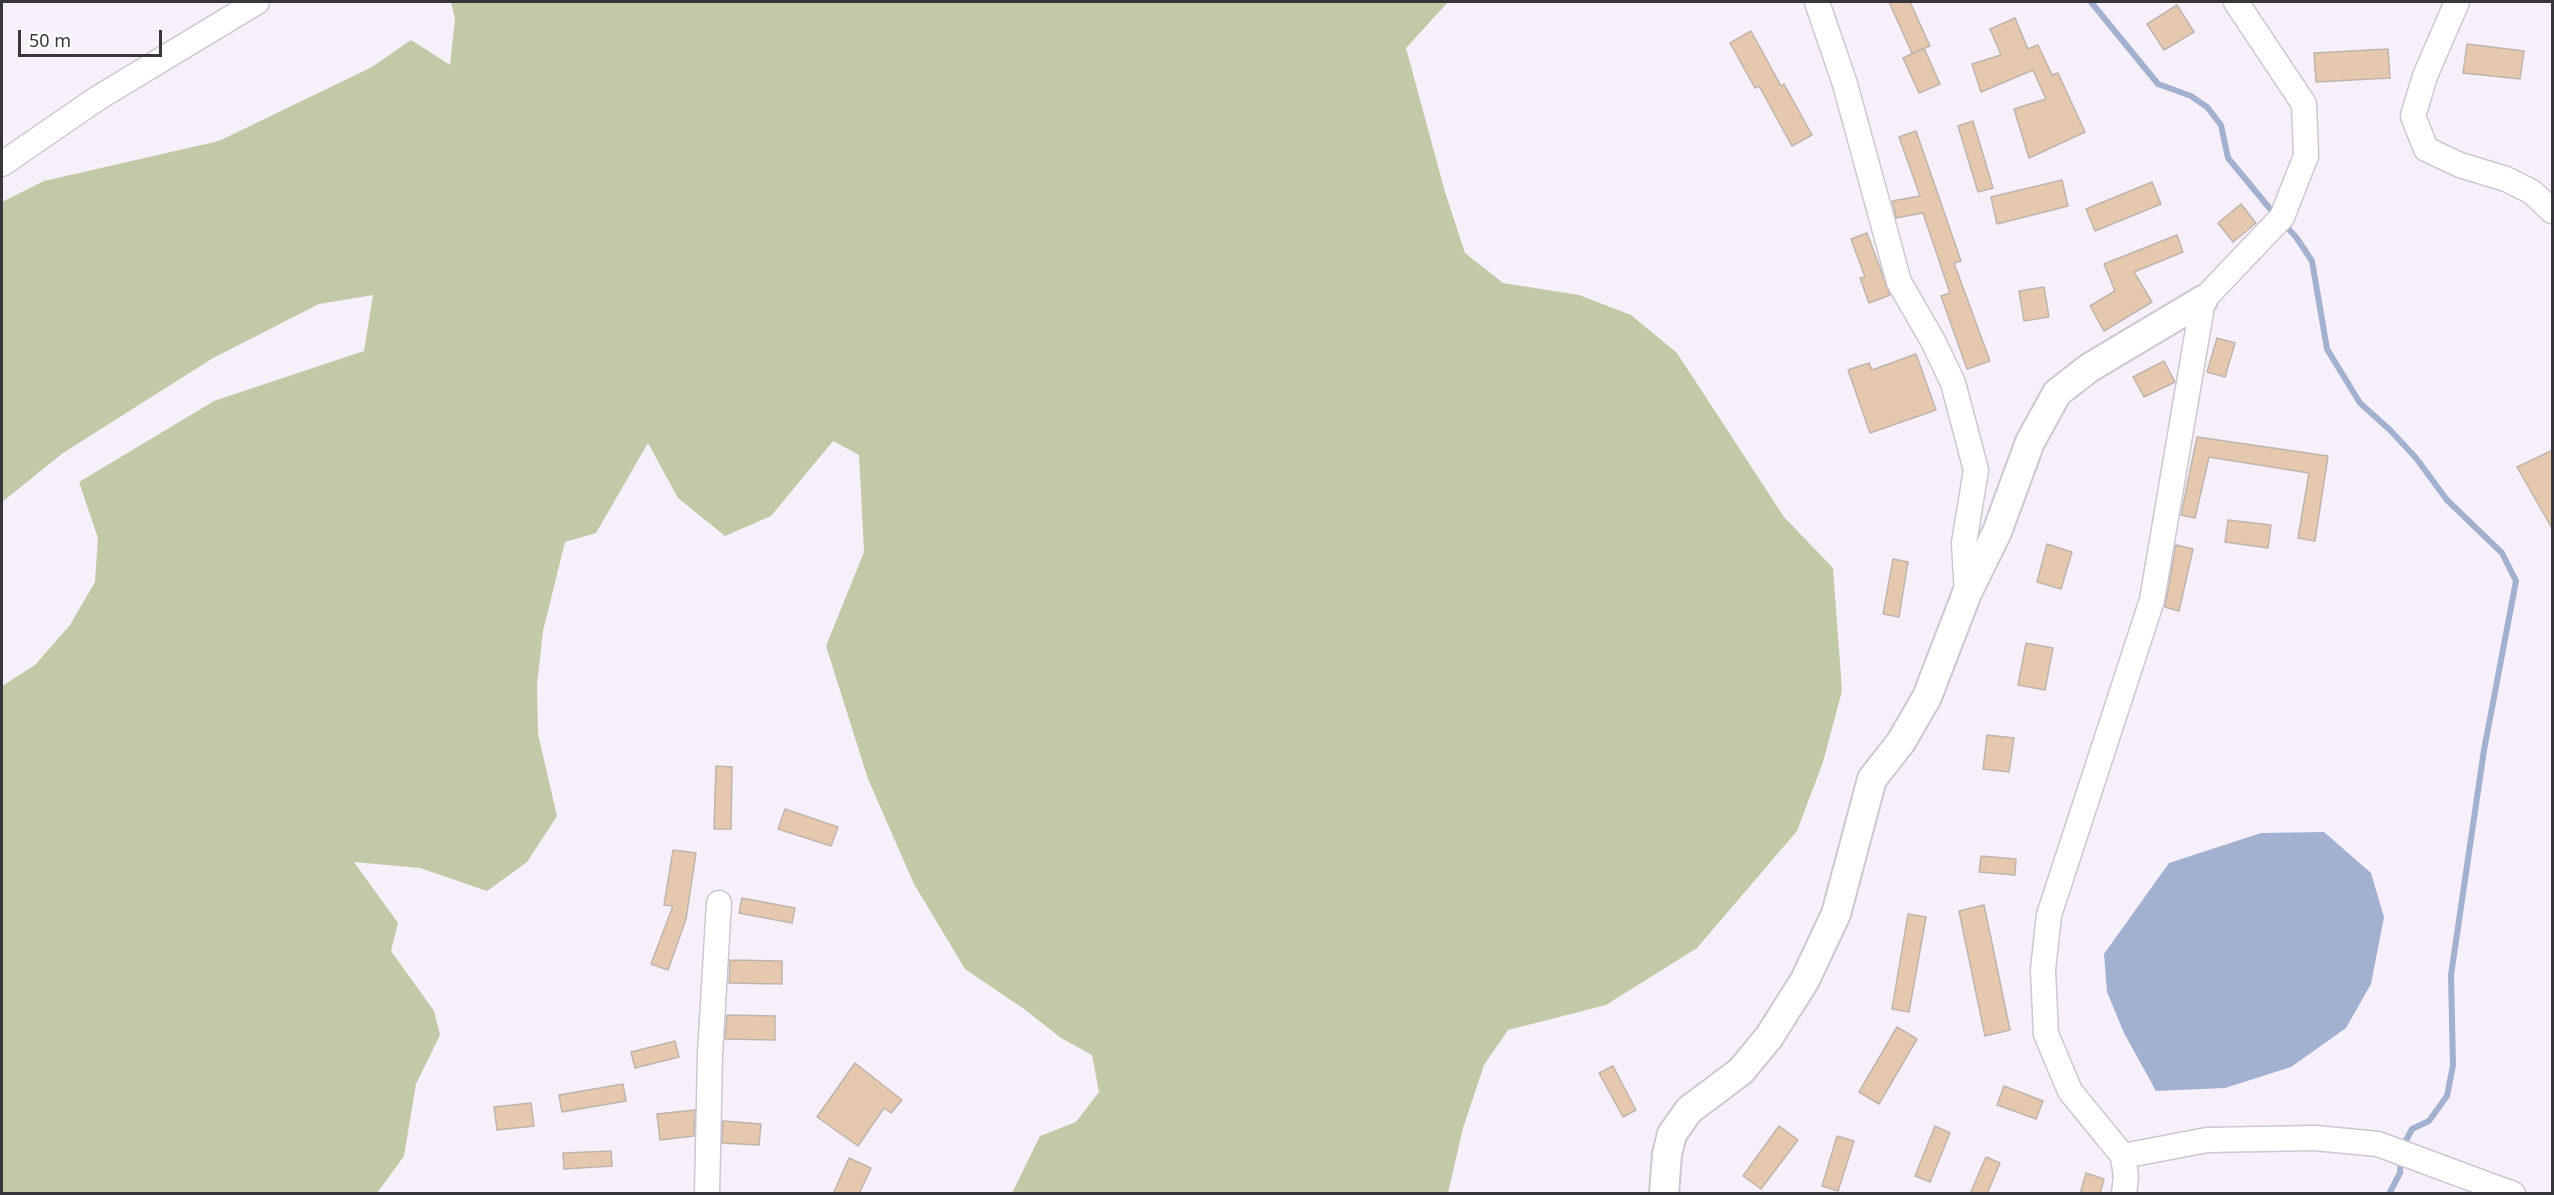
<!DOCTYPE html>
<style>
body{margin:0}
#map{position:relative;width:2554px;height:1195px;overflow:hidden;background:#f7effa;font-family:"Noto Sans",sans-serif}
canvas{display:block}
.frame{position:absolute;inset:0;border:3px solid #39363b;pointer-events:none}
.scale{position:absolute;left:18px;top:30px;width:144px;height:27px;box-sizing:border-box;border:3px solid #39363b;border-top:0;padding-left:8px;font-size:18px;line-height:21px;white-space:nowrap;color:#39363b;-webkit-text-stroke:4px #fff;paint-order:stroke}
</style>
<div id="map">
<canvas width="2554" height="1195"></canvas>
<div class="frame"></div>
<div class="scale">50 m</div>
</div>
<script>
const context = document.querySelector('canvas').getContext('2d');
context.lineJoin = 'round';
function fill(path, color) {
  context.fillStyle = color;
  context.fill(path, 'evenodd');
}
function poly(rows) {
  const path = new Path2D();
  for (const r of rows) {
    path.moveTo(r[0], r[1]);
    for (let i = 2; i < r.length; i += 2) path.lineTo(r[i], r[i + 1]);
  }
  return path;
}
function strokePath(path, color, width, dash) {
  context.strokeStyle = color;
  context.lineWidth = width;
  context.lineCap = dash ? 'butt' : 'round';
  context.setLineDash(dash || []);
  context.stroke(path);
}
const forest = poly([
 [451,2,1448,2,1406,48,1445,192,1465,253,1503,283,1579,295,1631,315,1677,353,1784,517,1833,568,1842,691,1823,762,1797,831,1697,948,1606,1005,1508,1030,1484,1065,1463,1128,1448,1193,1012,1193,1040,1136,1076,1122,1099,1092,1092,1055,1061,1038,1024,1009,965,969,914,884,868,779,826,646,864,552,859,455,833,441,771,516,725,536,678,498,648,443,596,533,565,542,543,631,537,685,538,734,557,816,527,862,487,891,420,868,354,862,398,923,391,951,434,1011,440,1035,416,1084,404,1156,377,1193,2,1193,2,686,35,665,70,625,95,582,98,538,79,482,214,401,364,351,373,295,319,304,213,358,63,453,2,502,2,202,44,181,219,141,372,67,411,40,450,65,455,19]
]);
const water = poly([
 [2324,832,2371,873,2384,917,2371,984,2346,1028,2291,1067,2225,1088,2156,1091,2124,1033,2107,992,2104,954,2169,863,2261,833]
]);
const stream = poly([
 [2091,2,2158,84,2191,96,2207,107,2221,125,2228,158,2276,216],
 [2283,223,2296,237,2312,261,2327,349,2360,403,2390,430,2416,458,2447,500,2502,553,2516,581,2484,750,2451,975,2453,1065,2447,1096,2429,1121,2412,1129,2402,1148],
 [2389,1194,2400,1173,2401,1158]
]);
const building = poly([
 [1889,2,1910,2,1930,46,1912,53,1889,2],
 [2177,5,2194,32,2164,50,2147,24,2177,5],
 [2015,18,2028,49,2038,45,2052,75,2058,73,2085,132,2029,158,2014,109,2046,99,2033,70,1981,92,1972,64,2001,55,1990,29,2015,18],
 [1751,31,1781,86,1784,84,1812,135,1792,146,1759,86,1755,88,1730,43,1751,31],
 [2467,44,2524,51,2520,79,2463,73,2467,44],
 [1924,48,1940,84,1919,93,1903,58,1924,48],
 [2388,49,2390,78,2316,82,2314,53,2388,49],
 [1973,121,1993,188,1978,192,1958,126,1973,121],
 [1916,131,1961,261,1954,263,1990,361,1967,369,1941,296,1950,293,1923,213,1896,218,1894,208,1892,201,1920,196,1899,137,1916,131],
 [2062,180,2068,206,1997,224,1991,197,2062,180],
 [2152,182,2161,204,2095,231,2086,209,2152,182],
 [2241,204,2256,223,2233,242,2218,223,2241,204],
 [1867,233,1890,295,1869,303,1860,278,1865,277,1851,239,1867,233],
 [2177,235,2183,252,2134,272,2152,302,2104,331,2090,306,2115,291,2104,264,2177,235],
 [2044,287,2049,317,2024,321,2019,291,2044,287],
 [2217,338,2235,343,2225,377,2207,372,2217,338],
 [1916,354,1936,410,1870,433,1848,370,1869,363,1872,370,1916,354],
 [2164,361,2175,382,2144,397,2133,377,2164,361],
 [2197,437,2328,456,2315,541,2298,538,2309,473,2209,457,2195,518,2181,515,2197,437],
 [2553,450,2553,530,2517,467,2553,450],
 [2228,520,2271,525,2268,548,2225,542,2228,520],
 [2047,544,2072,552,2061,589,2037,582,2047,544],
 [2176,545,2193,549,2179,611,2165,607,2176,545],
 [1893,559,1908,562,1899,617,1883,614,1893,559],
 [2026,643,2053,648,2045,690,2018,685,2026,643],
 [1987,735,2014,738,2009,772,1983,769,1987,735],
 [716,766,732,767,731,829,714,829,716,766],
 [785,809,838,827,831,846,778,829,785,809],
 [673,850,696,853,686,919,668,970,651,964,673,906,664,905,673,850],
 [1981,856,2016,859,2015,875,1979,872,1981,856],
 [742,898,795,908,792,923,739,913,742,898],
 [1984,905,2010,1030,1985,1036,1959,911,1984,905],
 [1908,914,1926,917,1909,1012,1892,1009,1908,914],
 [730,960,782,961,782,984,729,983,730,960],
 [727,1015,775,1016,775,1040,725,1039,727,1015],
 [1897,1027,1917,1039,1879,1104,1859,1092,1897,1027],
 [675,1041,679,1057,635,1068,631,1052,675,1041],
 [855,1063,902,1100,891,1113,884,1108,858,1146,817,1117,855,1063],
 [1613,1066,1636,1110,1623,1117,1599,1073,1613,1066],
 [623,1084,626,1101,562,1112,559,1095,623,1084],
 [2004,1086,2043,1101,2036,1119,1997,1105,2004,1086],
 [531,1103,534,1126,497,1130,494,1107,531,1103],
 [695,1110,694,1136,660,1140,657,1114,695,1110],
 [723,1121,761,1124,759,1145,722,1143,723,1121],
 [1779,1126,1798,1140,1761,1189,1743,1176,1779,1126],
 [1935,1126,1950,1133,1930,1182,1915,1176,1935,1126],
 [1837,1136,1854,1141,1838,1191,1822,1186,1837,1136],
 [611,1151,612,1166,564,1169,563,1153,611,1151],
 [1986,1157,2000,1163,1987,1194,1970,1194,1986,1157],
 [849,1158,871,1168,859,1194,833,1194,849,1158],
 [2086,1173,2104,1179,2100,1194,2080,1194,2086,1173]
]);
const minor = poly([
 [1817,2,1845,84,1899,282,1933,341,1953,383,1976,470,1964,543,1967,593],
 [2457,2,2425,76,2413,116,2426,149,2460,165,2506,179,2532,192,2552,211],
 [2,164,98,98,257,2],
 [2123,1156,2207,1140,2315,1138,2378,1144,2513,1194],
 [707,1194,710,1054,719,903],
 [2124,1194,2126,1177,2123,1156,2070,1091,2046,1034,2043,970,2049,915,2152,600,2203,300,2282,217,2306,156,2304,104,2236,2]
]);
const tertiary = poly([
 [1664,1194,1667,1154,1672,1134,1689,1110,1741,1071,1769,1037,1805,980,1836,914,1872,779,1901,742,1927,697,1967,593,1997,532,2030,442,2057,393,2089,368,2203,300]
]);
fill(forest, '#c1c9a6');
fill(water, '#a2b1d0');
strokePath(stream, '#a2b1d0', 6);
fill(building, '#e6c8af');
strokePath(building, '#bfb5ac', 1.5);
strokePath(minor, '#cec6d1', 27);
strokePath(tertiary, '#cec6d1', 32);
strokePath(minor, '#fff', 24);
strokePath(tertiary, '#fff', 28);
</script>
